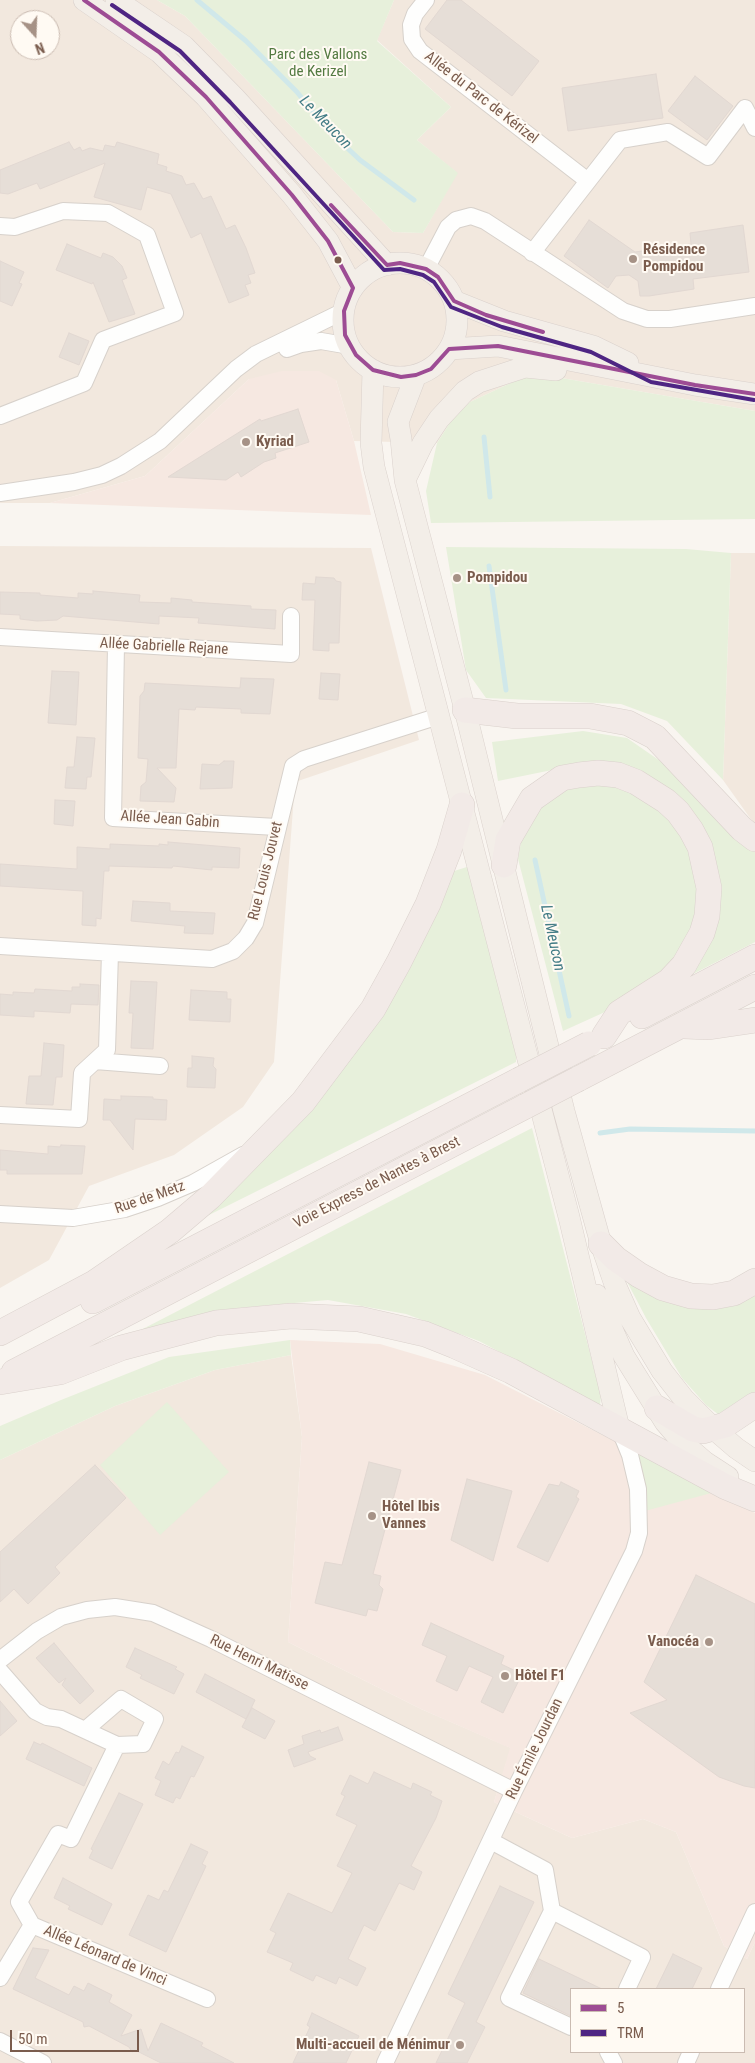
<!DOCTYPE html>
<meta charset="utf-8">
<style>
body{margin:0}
#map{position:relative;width:755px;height:2063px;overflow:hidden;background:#f9f5f0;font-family:"Roboto Condensed",sans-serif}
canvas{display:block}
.legend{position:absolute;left:570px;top:1988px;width:175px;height:65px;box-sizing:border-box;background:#fffaf3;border:1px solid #cabbb1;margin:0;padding:6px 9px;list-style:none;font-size:15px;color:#7a5c4d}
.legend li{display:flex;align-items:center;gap:10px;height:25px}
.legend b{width:25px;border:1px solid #cabbb1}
.north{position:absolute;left:10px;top:10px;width:50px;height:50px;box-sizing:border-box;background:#fffaf3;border:1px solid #cabbb1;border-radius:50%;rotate:160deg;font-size:14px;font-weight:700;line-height:20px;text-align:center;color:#7a5c4d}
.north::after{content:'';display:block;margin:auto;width:18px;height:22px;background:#a69286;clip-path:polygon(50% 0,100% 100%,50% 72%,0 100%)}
.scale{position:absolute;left:10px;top:2030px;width:129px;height:22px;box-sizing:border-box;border:2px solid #7a5c4d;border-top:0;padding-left:6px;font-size:15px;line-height:18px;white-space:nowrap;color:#7a5c4d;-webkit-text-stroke:4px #fffaf3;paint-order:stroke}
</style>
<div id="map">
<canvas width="755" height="2063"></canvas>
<ul class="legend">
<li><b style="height:6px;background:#9d4c94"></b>5</li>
<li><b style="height:6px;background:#4e2583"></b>TRM</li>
</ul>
<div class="north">N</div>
<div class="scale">50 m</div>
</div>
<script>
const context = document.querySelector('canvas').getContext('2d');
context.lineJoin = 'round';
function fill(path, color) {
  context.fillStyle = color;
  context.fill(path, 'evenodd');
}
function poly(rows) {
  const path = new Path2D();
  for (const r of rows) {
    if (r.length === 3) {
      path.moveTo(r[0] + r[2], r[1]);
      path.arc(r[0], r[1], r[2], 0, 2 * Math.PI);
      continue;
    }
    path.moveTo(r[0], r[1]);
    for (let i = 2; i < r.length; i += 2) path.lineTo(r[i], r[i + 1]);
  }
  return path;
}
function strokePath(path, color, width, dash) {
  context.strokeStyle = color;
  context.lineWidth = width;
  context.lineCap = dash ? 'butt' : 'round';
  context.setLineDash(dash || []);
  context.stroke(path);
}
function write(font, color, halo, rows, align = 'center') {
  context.font = font + ' "Roboto Condensed",sans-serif';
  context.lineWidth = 4;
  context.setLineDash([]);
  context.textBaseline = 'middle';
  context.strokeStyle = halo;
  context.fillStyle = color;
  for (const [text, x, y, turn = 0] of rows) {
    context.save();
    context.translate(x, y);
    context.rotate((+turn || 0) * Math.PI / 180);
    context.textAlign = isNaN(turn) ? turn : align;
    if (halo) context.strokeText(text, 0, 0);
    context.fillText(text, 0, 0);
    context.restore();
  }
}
const residential = poly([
 [0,0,157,0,185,16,393,232,423,233,457,173,417,140,451,107,377,40,394,0,755,0,755,411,532,373,470,402,451,421,437,443,354,441,336,380,249,379,145,476,50,503,0,503],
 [20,20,50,20,50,50,20,50],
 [0,546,371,548,419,740,295,782,274,1062,243,1107,174,1155,89,1186,49,1260,0,1288],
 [731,553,755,553,755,825,723,780],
 [291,1355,302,1437,288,1642,421,1709,511,1748,494,1802,572,1838,643,1819,676,1832,724,1946,747,1959,755,1942,755,2063,0,2063,0,1460,115,1406,215,1370],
 [571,1989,744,1989,744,2052,571,2052]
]);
const commercial = poly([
 [282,371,319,371,336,380,354,441,371,515,50,503,145,476,249,379],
 [290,1340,380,1344,485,1375,755,1513,755,1942,747,1959,724,1946,676,1832,643,1819,572,1838,494,1802,510,1748,421,1709,288,1642,302,1437]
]);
const green = poly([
 [157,0,394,0,377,41,451,107,417,140,458,173,423,233,393,232,185,16],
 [532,373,755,411,755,519,431,523,426,491,437,443,451,421,470,402],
 [446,547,686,549,731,553,723,780,667,721,621,704,486,698,466,670],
 [583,731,627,738,666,765,743,844,755,852,755,942,691,975,644,988,605,1012,563,1031,518,859,522,836,557,769,498,781,492,742],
 [470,866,517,1034,516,1062,203,1218,275,1144,451,872],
 [532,1128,601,1396,600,1405,479,1341,406,1314,328,1300,238,1308,134,1335,135,1333],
 [623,1274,655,1293,755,1287,755,1395,719,1415,706,1405,682,1378,646,1318],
 [290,1340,291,1355,215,1370,115,1406,0,1460,0,1426,61,1400,169,1357],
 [167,1402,229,1472,160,1535,100,1465],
 [636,1452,715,1492,645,1511]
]);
const stream = poly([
 [197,0,246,41,297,92,326,128,360,160,414,200],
 [484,437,490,497],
 [489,566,506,690],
 [535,860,569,1016],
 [600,1133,630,1129,755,1131]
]);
const building = poly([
 [447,0,461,0,539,61,512,96,425,29,447,0],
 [656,74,663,118,568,131,562,88,656,74],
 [695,76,733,106,707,140,668,111,695,76],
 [69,142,74,150,80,147,82,151,90,148,103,151,105,145,115,147,117,142,159,154,157,164,167,167,166,171,182,176,186,185,194,183,203,199,211,196,226,229,235,225,246,248,255,273,248,275,251,283,245,285,249,295,229,303,201,233,191,238,171,194,147,187,141,210,94,197,105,163,40,189,37,183,8,194,0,193,0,170,69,142],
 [589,220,635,252,691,244,690,233,743,225,749,272,693,279,694,289,649,296,640,296,638,281,629,275,616,276,608,288,564,256,589,220],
 [67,244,101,258,103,253,113,257,122,266,127,278,122,280,135,314,109,322,93,282,92,284,56,270,67,244],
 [0,261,24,272,19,283,22,284,12,306,0,301,0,261],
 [69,333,89,341,79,365,59,357,69,333],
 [298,409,309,442,275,453,276,458,264,462,241,477,238,472,226,480,168,477,260,419,261,421,298,409],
 [316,577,334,578,336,581,341,582,339,643,329,643,329,651,313,650,315,600,302,600,303,583,315,584,316,577],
 [93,591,140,595,139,602,171,603,171,598,192,600,192,602,251,606,251,609,276,610,275,629,198,623,199,618,159,616,159,624,63,616,57,620,37,621,20,619,20,615,0,614,0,592,40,593,40,595,78,598,78,593,93,594,93,591],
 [52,671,79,672,76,725,48,723,52,671],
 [321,673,340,674,338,700,319,699,321,673],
 [241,678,274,679,270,714,241,713,241,709,196,707,195,710,179,709,176,768,157,768,176,788,174,802,140,801,141,786,146,782,148,759,138,758,140,696,144,691,145,683,240,688,241,678],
 [77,737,95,738,91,777,87,777,86,789,65,788,67,767,74,767,77,737],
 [224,761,234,761,232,788,200,789,202,764,219,765,224,761],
 [55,800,75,801,73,826,54,824,55,800],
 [168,842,240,848,239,868,212,867,212,870,173,866,172,868,109,866,109,871,104,871,101,919,96,918,96,926,82,925,83,891,0,886,0,864,77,869,77,847,110,849,110,844,159,846,159,844,168,845,168,842],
 [133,901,170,903,170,911,215,913,213,934,184,933,185,926,131,921,133,901],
 [131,981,157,982,153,1049,131,1048,133,1013,129,1013,131,981],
 [80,984,99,985,98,1005,71,1004,70,1013,34,1011,34,1017,0,1015,0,994,13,995,13,992,34,993,35,989,72,991,72,987,80,987,80,984],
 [191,990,227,992,227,999,231,999,230,1022,189,1020,191,990],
 [44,1043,64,1045,62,1077,56,1077,53,1105,26,1104,29,1076,41,1076,44,1043],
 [192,1056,214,1058,213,1066,216,1069,215,1088,187,1087,188,1068,192,1068,192,1056],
 [121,1096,153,1097,153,1099,167,1100,166,1120,135,1119,133,1150,110,1120,103,1120,104,1099,121,1100,121,1096],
 [61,1145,85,1146,82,1174,7,1174,7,1170,0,1170,0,1150,48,1154,48,1146,60,1147,61,1145],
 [369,1462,401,1470,373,1574,381,1576,379,1585,383,1589,377,1611,368,1609,366,1616,315,1603,325,1562,342,1565,369,1462],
 [95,1465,126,1498,55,1567,60,1573,28,1604,14,1589,0,1602,0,1552,95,1465],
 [467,1479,512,1491,493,1561,451,1540,467,1479],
 [561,1482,579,1491,576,1497,579,1499,548,1562,517,1547,549,1484,559,1486,561,1482],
 [696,1575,755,1604,755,1788,744,1786,719,1777,630,1713,667,1700,644,1682,696,1575],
 [431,1623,504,1656,501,1664,522,1674,503,1713,481,1702,493,1677,469,1666,457,1691,436,1681,447,1656,422,1645,431,1623],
 [54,1643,94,1691,80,1704,62,1685,66,1678,59,1683,36,1658,54,1643],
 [135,1648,177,1667,175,1669,184,1674,174,1694,140,1678,142,1675,126,1667,135,1648],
 [205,1674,255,1700,246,1719,196,1692,205,1674],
 [0,1701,17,1721,0,1736,0,1701],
 [252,1708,275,1721,265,1739,242,1727,252,1708],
 [338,1727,343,1740,308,1752,310,1756,316,1759,294,1767,288,1750,304,1744,302,1736,320,1730,321,1733,338,1727],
 [34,1742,41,1745,42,1743,92,1768,84,1786,26,1759,34,1742],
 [182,1746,204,1757,194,1777,191,1776,180,1799,176,1797,173,1803,155,1795,161,1781,155,1778,163,1761,169,1765,176,1752,179,1753,182,1746],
 [374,1772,411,1789,413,1783,432,1792,430,1795,442,1801,436,1818,411,1866,422,1872,414,1890,399,1883,375,1931,364,1925,348,1959,366,1968,357,1986,339,1977,336,1984,316,1975,313,1981,290,1970,293,1963,267,1952,276,1933,270,1930,288,1893,332,1913,352,1873,337,1866,357,1825,336,1815,345,1796,341,1794,350,1775,368,1784,374,1772],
 [119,1793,143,1804,112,1869,89,1858,93,1850,91,1849,119,1793],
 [191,1844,208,1852,202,1864,206,1866,166,1952,129,1935,148,1895,159,1900,164,1890,168,1892,191,1844],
 [63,1878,112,1904,102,1925,68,1909,70,1906,54,1898,63,1878],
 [500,1886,534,1902,476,2022,485,2027,467,2063,436,2063,465,2003,448,1994,500,1886],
 [33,1948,49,1950,35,1978,69,1995,74,1986,84,1991,88,1983,112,1995,109,2002,132,2015,121,2036,141,2029,148,2051,161,2023,203,2043,201,2046,234,2063,161,2063,135,2050,132,2052,129,2047,89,2026,84,2027,83,2022,13,1989,33,1948],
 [673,1954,702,1968,692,1989,656,1989,673,1954],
 [539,1959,602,1989,571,1989,571,2016,523,1993,539,1959],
 [312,2013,359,2036,346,2063,293,2063,310,2027,307,2025,312,2013]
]);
const minor = poly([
 [426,0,415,14,411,25,412,39,420,51,588,181],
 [0,226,15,227,63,211,108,213,147,235,175,313,103,340,84,383,0,416],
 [532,253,620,140,668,132,708,157,745,108,755,128],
 [426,269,448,227,456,220,471,216,485,221,623,311,647,319,670,319,755,306],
 [287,349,301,344,321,341,350,346],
 [0,493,74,482,102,475,121,466,160,441,236,369,256,354,344,311],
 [0,637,291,654,291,616],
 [116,645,113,818,277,827],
 [0,946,212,959,233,951,246,938,255,923,293,766,304,759,439,716],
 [95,1061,160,1066],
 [0,1115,79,1119,82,1073,107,1050,110,953],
 [0,1214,73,1218,125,1209,158,1198,193,1183,243,1155],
 [0,1660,37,1631,61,1617,87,1610,115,1607,153,1613,211,1639,514,1791],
 [0,1671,35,1711,47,1717,61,1719,117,1745,143,1744,155,1719,121,1699,85,1730],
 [491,1841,545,1870,552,1911],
 [552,1911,509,1998,571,2027],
 [552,1911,642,1957,627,1989],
 [32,1925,19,1902,58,1834,71,1839,117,1745],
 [32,1925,207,1999],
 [0,1978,32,1925],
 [719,1989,755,1912],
 [0,2041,43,2063],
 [608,2052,614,2063],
 [385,2063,514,1791,634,1551,639,1533,638,1489,630,1455,619,1428],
 [686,2063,691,2052]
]);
const major = poly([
 [84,0,159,52,206,97,292,195,328,241,353,288],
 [116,0,184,46,235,98,387,265],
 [400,320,57],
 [454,301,504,321,593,346,628,363],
 [449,349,498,346,695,385,755,394],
 [373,370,371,443,374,467,569,1217,619,1428],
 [416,375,398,422,401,439,405,480,465,710,564,1111,601,1244,614,1282,630,1318,662,1371,684,1399,714,1429,736,1448,755,1461],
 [405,480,423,443,439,419,465,391,479,382,525,367,556,370],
 [597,1295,624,1356,665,1422,683,1443,705,1462,728,1477]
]);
const highway = poly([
 [465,710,517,716,590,716,628,723,655,737,742,829,755,839],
 [504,865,508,840,532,799,562,778,579,775,598,773,618,775,636,782,666,801,678,812,691,830,700,847,709,888,707,916,702,933,684,965,669,981,619,1013,604,1036],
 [642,1016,755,957],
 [684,1026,709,1027,755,1020],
 [578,1079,755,987],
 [601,1244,616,1259,639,1275,663,1288,691,1296,713,1297,734,1293,755,1281],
 [93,1301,519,1080],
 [0,1333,94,1283,170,1231,210,1197,303,1102,373,1009,399,962,428,904,449,850,462,805],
 [14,1372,526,1106],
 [0,1382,60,1372,121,1348,216,1323,291,1316,359,1319,425,1334,455,1346,511,1371,726,1487,755,1499],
 [657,1408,693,1429,703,1431,725,1425,755,1405]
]);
const highwayBridge = poly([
 [519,1080,589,1044],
 [526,1106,578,1079]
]);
const bus1 = poly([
 [84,0,159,52,206,97,292,195,328,241,353,288,344,311,345,335,356,355,373,370,401,377,416,375,431,369,449,349,498,346,695,385,755,394],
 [331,205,387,265,400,263,426,269,438,277,454,301,486,315,543,332]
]);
const bus2 = poly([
 [112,5,180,51,230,102,384,270,400,269,423,275,434,282,451,307,502,327,591,352,651,382,754,400]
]);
const markers = [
 [633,259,5,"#a69286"],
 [338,260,4.5,"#7a5c4d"],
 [246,442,5,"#a69286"],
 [457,578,5,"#a69286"],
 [372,1516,5,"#a69286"],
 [709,1642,5,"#a69286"],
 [505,1676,5,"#a69286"],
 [460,2045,5,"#a69286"]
];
const parkNames = [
 ["Parc des Vallons",318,55],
 ["de Kerizel",318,72]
];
const streetNames = [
 ["Allée du Parc de Kérizel",481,98,38],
 ["Allée Gabrielle Rejane",164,647,3],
 ["Allée Jean Gabin",170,820,4],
 ["Rue Louis Jouvet",266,871,-76],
 ["Voie Express de Nantes à Brest",377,1183,-27],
 ["Rue de Metz",150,1198,-19],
 ["Rue Henri Matisse",259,1663,26],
 ["Rue Émile Jourdan",535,1749,-64],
 ["Allée Léonard de Vinci",105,1956,23]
];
const poiNames = [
 ["Résidence",643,250],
 ["Pompidou",643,267],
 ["Kyriad",256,442],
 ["Pompidou",467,578],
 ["Hôtel Ibis",382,1507],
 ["Vannes",382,1524],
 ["Vanocéa",699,1642,"right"],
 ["Hôtel F1",515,1676],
 ["Multi-accueil de Ménimur",450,2045,"right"]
];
const waterNames = [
 ["Le Meucon",325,123,46],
 ["Le Meucon",552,938,78]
];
fill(residential, '#f2e8de');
fill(commercial, '#f6e8e1');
fill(green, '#e7f0db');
strokePath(stream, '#d0e8ea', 5);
fill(building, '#e6ded7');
strokePath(building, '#e2d8d2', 1);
strokePath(minor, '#d7d1cb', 18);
strokePath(major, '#dad1cc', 22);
strokePath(highway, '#dad1cc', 26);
strokePath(minor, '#fefefd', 16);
strokePath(major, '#f3eee8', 21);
strokePath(highway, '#f2eae7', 25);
strokePath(highwayBridge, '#dad1cc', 26, []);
strokePath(highwayBridge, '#f2eae7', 25);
strokePath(bus1, '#9d4c94', 4);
strokePath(bus2, '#4e2583', 4);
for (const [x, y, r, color] of markers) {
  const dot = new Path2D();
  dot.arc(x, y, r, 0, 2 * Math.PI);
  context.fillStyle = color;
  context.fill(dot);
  strokePath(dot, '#fffaf3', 2);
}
write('15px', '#537a41', '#fffaf3', parkNames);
write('15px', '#7a5c4d', '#fffaf3', streetNames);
write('bold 15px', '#7a5c4d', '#fffaf3', poiNames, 'left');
write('italic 16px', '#437c86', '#fffaf3', waterNames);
</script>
